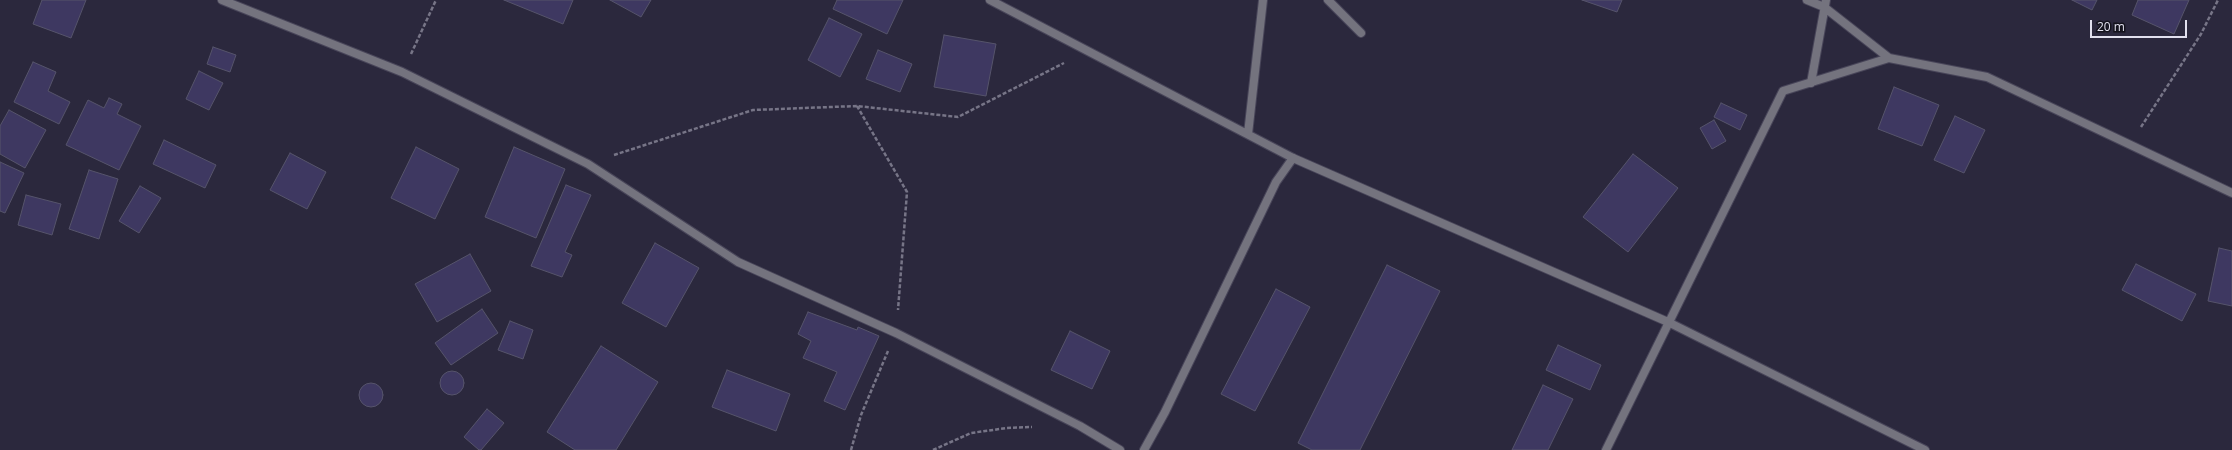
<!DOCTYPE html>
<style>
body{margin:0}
#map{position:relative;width:2232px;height:450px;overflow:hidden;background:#2b283d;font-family:"Open Sans",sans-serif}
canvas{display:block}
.scale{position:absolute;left:2090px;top:20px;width:97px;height:18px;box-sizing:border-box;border:2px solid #e1e0ee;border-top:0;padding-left:5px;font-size:12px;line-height:14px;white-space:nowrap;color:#e1e0ee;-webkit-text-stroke:3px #13121c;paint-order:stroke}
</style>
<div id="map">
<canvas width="2232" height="450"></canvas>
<div class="scale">20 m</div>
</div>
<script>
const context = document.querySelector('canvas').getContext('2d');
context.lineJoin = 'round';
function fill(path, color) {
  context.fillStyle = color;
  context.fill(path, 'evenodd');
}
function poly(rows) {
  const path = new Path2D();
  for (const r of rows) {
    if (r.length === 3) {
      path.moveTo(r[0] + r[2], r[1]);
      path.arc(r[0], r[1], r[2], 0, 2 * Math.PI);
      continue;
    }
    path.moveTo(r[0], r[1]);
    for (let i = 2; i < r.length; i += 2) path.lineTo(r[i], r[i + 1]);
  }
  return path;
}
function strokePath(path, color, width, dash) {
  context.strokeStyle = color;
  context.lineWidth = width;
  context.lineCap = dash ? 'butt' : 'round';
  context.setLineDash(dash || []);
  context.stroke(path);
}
const building = poly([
 [42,0,86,0,71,38,33,24,42,0],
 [504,0,573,0,563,24,504,0],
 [610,0,651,0,641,17,610,0],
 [837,0,903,0,887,34,833,9,837,0],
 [1582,0,1622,0,1617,12,1582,0],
 [2072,0,2097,0,2092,10,2072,0],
 [2138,0,2189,0,2174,34,2132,15,2138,0],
 [829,18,862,34,840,77,808,60,829,18],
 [944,35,996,44,986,96,934,87,944,35],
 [213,47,236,55,230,72,207,64,213,47],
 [878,50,912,64,900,92,866,79,878,50],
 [33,62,56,72,48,91,70,102,59,124,14,102,33,62],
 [199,71,223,83,209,110,186,99,199,71],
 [1894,87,1939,105,1922,146,1878,129,1894,87],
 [109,98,122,104,117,114,141,126,119,170,66,145,88,100,104,108,109,98],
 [1721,103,1747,115,1740,130,1714,117,1721,103],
 [9,110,46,130,25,168,0,154,0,126,9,110],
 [1955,116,1985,130,1964,173,1934,160,1955,116],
 [1714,120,1726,141,1712,149,1700,128,1714,120],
 [164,140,216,165,205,188,153,164,164,140],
 [416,147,459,169,435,219,391,198,416,147],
 [514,147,565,169,536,238,485,217,514,147],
 [290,153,326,172,307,209,270,190,290,153],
 [1633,154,1678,188,1628,252,1583,217,1633,154],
 [0,162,24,173,5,213,0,211,0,162],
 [89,170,118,179,99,239,69,229,89,170],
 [566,185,591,195,565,252,572,255,562,277,531,266,566,185],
 [140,186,161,198,139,233,119,221,140,186],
 [26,195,61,204,52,235,18,225,26,195],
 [655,243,699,268,666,327,622,303,655,243],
 [2219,248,2232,251,2232,306,2208,301,2219,248],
 [470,254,491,291,437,322,415,284,470,254],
 [2136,264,2196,294,2182,321,2122,290,2136,264],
 [1387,265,1440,291,1360,450,1312,450,1298,443,1387,265],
 [1276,289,1310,307,1255,411,1221,394,1276,289],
 [482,309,498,333,451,365,435,343,482,309],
 [808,312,857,330,858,327,879,336,845,410,824,401,837,372,803,358,811,341,798,334,808,312],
 [510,321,533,330,523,359,498,350,510,321],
 [1070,331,1110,351,1092,389,1051,370,1070,331],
 [1558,345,1601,365,1590,390,1546,370,1558,345],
 [601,346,658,382,616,450,575,450,547,432,601,346],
 [727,370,790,394,776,431,712,407,727,370],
 [452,383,12],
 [371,395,12],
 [1543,385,1573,399,1548,450,1512,450,1543,385],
 [487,409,504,423,481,450,479,450,464,437,487,409]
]);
const path = poly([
 [411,54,436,0],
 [857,106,907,192,898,310],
 [2141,127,2201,34,2218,0],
 [614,155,753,110,857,106,958,117,1064,63],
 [851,450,861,415,888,351],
 [933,450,971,433,1007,428,1032,427]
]);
const service = poly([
 [1144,450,1165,412,1276,182,1293,158]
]);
const minor = poly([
 [222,0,402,72,588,164,738,262,896,333,1080,426,1120,450],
 [990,0,1293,158,1668,322,1925,450],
 [1328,0,1361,33],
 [1807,0,1824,7,1889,58],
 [1811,83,1826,0],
 [1248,134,1263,0],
 [1606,450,1783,91,1889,58,1987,77,2232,193]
]);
fill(building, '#3e3861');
strokePath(building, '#56546b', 1);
strokePath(service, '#484559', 10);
strokePath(minor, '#484559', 10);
strokePath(path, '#777587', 2.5, [4, 2]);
strokePath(service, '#74737e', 8);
strokePath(minor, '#74737e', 8);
</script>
